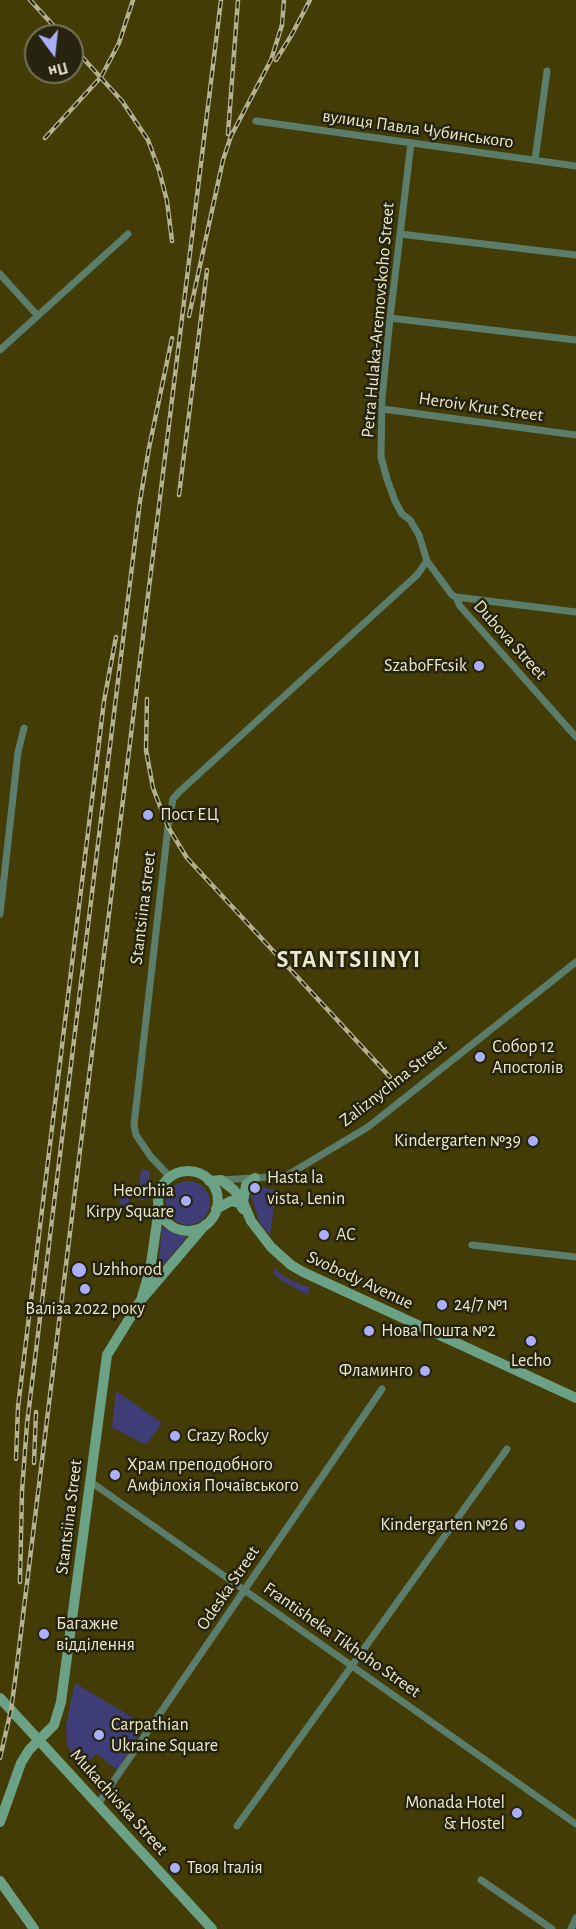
<!DOCTYPE html>
<meta charset="utf-8">
<style>
body{margin:0}
#map{position:relative;width:576px;height:1929px;overflow:hidden;background:#433c06;font-family:"Alegreya Sans",sans-serif}
canvas{display:block}
.north{position:absolute;left:24px;top:24px;width:60px;height:60px;box-sizing:border-box;background:#26230e;border:2px solid #76725b;border-radius:50%;rotate:165deg;font-size:16px;font-weight:700;line-height:24px;text-align:center;color:#ede9cf}
.north::after{content:'';display:block;margin:auto;width:21px;height:27px;background:#abaffb;clip-path:polygon(50% 0,100% 100%,50% 72%,0 100%)}
</style>
<div id="map">
<canvas width="576" height="1929"></canvas>
<div class="north">Пн</div>
</div>
<script>
const context = document.querySelector('canvas').getContext('2d');
context.lineJoin = 'round';
function fill(path, color) {
  context.fillStyle = color;
  context.fill(path, 'evenodd');
}
function poly(rows) {
  const path = new Path2D();
  for (const r of rows) {
    if (r.length === 3) {
      path.moveTo(r[0] + r[2], r[1]);
      path.arc(r[0], r[1], r[2], 0, 2 * Math.PI);
      continue;
    }
    path.moveTo(r[0], r[1]);
    for (let i = 2; i < r.length; i += 2) path.lineTo(r[i], r[i + 1]);
  }
  return path;
}
function strokePath(path, color, width, dash) {
  context.strokeStyle = color;
  context.lineWidth = width;
  context.lineCap = dash ? 'butt' : 'round';
  context.setLineDash(dash || []);
  context.stroke(path);
}
function write(font, color, halo, rows, align = 'center') {
  context.font = font + ' "Alegreya Sans",sans-serif';
  context.lineWidth = 5;
  context.setLineDash([]);
  context.textBaseline = 'middle';
  context.strokeStyle = halo;
  context.fillStyle = color;
  for (const [text, x, y, turn = 0] of rows) {
    context.save();
    context.translate(x, y);
    context.rotate((+turn || 0) * Math.PI / 180);
    context.textAlign = isNaN(turn) ? turn : align;
    if (halo) context.strokeText(text, 0, 0);
    context.fillText(text, 0, 0);
    context.restore();
  }
}
const green = poly([
 [143,1169,150,1172,147,1199,145,1200,140,1200,138,1197,141,1170],
 [188,1203,22],
 [132,1186,128,1206,119,1204,123,1187],
 [257,1187,274,1189,276,1193,270,1235,260,1223,250,1193],
 [162,1227,175,1234,186,1236,186,1238,159,1270,158,1269],
 [274,1267,284,1277,310,1288,307,1295,281,1280,273,1273],
 [116,1391,162,1423,146,1445,112,1427],
 [75,1683,145,1725,117,1770,96,1753,82,1770,67,1745,66,1725]
]);
const street = poly([
 [256,121,576,166],
 [411,143,390,318,382,399,381,457,387,479,395,501,402,514,410,520,419,535,427,561,452,595,456,597,460,606,576,737],
 [535,160,547,71],
 [400,234,576,255],
 [0,274,38,316],
 [390,318,576,340],
 [0,350,128,234],
 [383,409,576,435],
 [456,597,576,612],
 [0,914,18,752,24,728],
 [170,1177,151,1157,136,1135,134,1125,168,827,173,799,179,792,417,575,427,561],
 [221,1180,286,1176,368,1127,576,962],
 [472,1245,576,1257],
 [91,1482,576,1824],
 [98,1804,382,1389],
 [237,1826,507,1449],
 [481,1880,552,1929],
 [571,1929,576,1918]
]);
const secondary = poly([
 [188,1201,30],
 [209,1181,221,1180,234,1190,243,1202,251,1221,271,1247,291,1265,303,1272,576,1398],
 [243,1202,246,1185,255,1178],
 [216,1209,231,1201,239,1203,243,1209],
 [142,1297,150,1270,159,1209],
 [0,1698,212,1929],
 [0,1822,21,1763,29,1750,54,1725,61,1702,107,1355,141,1300,205,1225],
 [0,1881,34,1929]
]);
const rail = poly([
 [30,0,63,36],
 [72,46,122,101,148,140,159,170,167,201,172,241],
 [276,60,291,36,310,0],
 [228,134,238,0],
 [45,138,101,77,119,43,133,0],
 [189,316,223,160,231,136,271,60,282,25,284,0],
 [179,495,207,270],
 [147,699,146,750,153,788,168,827,187,858,390,1077],
 [16,1459,18,1407,104,701,116,637],
 [34,1463,36,1412],
 [20,1582,22,1491,27,1424,140,501,149,448,172,338],
 [0,1758,11,1710,15,1681,221,0]
]);
const markers = [
 [479,666,6,"#abaffb"],
 [148,815,6,"#abaffb"],
 [480,1057,6,"#abaffb"],
 [533,1141,6,"#abaffb"],
 [255,1188,6,"#abaffb"],
 [186,1201,6,"#abaffb"],
 [324,1235,6,"#abaffb"],
 [79,1270,8,"#abaffb"],
 [85,1289,6,"#abaffb"],
 [442,1305,6,"#abaffb"],
 [369,1331,6,"#abaffb"],
 [531,1341,6,"#abaffb"],
 [425,1371,6,"#abaffb"],
 [175,1436,6,"#abaffb"],
 [115,1475,6,"#abaffb"],
 [520,1525,6,"#abaffb"],
 [44,1634,6,"#abaffb"],
 [99,1735,6,"#abaffb"],
 [517,1813,6,"#abaffb"],
 [175,1868,6,"#abaffb"]
];
const streetNames = [
 ["вулиця Павла Чубинського",418,129,8],
 ["Petra Hulaka-Aremovskoho Street",378,320,-85],
 ["Heroiv Krut Street",481,407,8],
 ["Dubova Street",510,640,48],
 ["Stantsiina street",143,908,-83],
 ["Zaliznychna Street",393,1083,-38],
 ["Svobody Avenue",360,1280,25],
 ["Stantsiina Street",69,1517,-83],
 ["Odeska Street",228,1588,-56],
 ["Frantisheka Tikhoho Street",342,1640,35],
 ["Mukachivska Street",119,1802,48]
];
const poiNames = [
 ["SzaboFFcsik",467,666,"right"],
 ["Пост ЕЦ",160,815],
 ["Собор 12",492,1047],
 ["Апостолів",492,1068],
 ["Kindergarten №39",521,1141,"right"],
 ["Hasta la",267,1178],
 ["vista, Lenin",267,1199],
 ["Heorhiia",174,1191,"right"],
 ["Kirpy Square",174,1212,"right"],
 ["AC",336,1235],
 ["Uzhhorod",92,1270],
 ["24/7 №1",454,1305],
 ["Валіза 2022 року",85,1309,"center"],
 ["Нова Пошта №2",381,1331],
 ["Lecho",531,1361,"center"],
 ["Фламинго",413,1371,"right"],
 ["Crazy Rocky",187,1436],
 ["Храм преподобного",127,1465],
 ["Амфілохія Почаївського",127,1486],
 ["Kindergarten №26",508,1525,"right"],
 ["Багажне",56,1624],
 ["відділення",56,1645],
 ["Carpathian",111,1725],
 ["Ukraine Square",111,1746],
 ["Monada Hotel",505,1803,"right"],
 ["& Hostel",505,1824,"right"],
 ["Твоя Італія",187,1868]
];
const districtNames = [
 ["STANTSIINYI",349,960]
];
fill(green, '#3e3d78');
strokePath(street, '#5b7d6b', 7);
strokePath(secondary, '#6ba185', 10);
strokePath(rail, '#b5b08d', 4.5);
strokePath(rail, '#26230e', 2, [7]);
for (const [x, y, r, color] of markers) {
  const dot = new Path2D();
  dot.arc(x, y, r, 0, 2 * Math.PI);
  context.fillStyle = color;
  context.fill(dot);
  strokePath(dot, '#26230e', 2);
}
write('18px', '#ede9cf', '#26230e', streetNames);
write('18px', '#ede9cf', '#26230e', poiNames, 'left');
context.letterSpacing = '1.5px';
write('bold 24px', '#ede9cf', '#26230e', districtNames);
context.letterSpacing = '0px';
</script>
